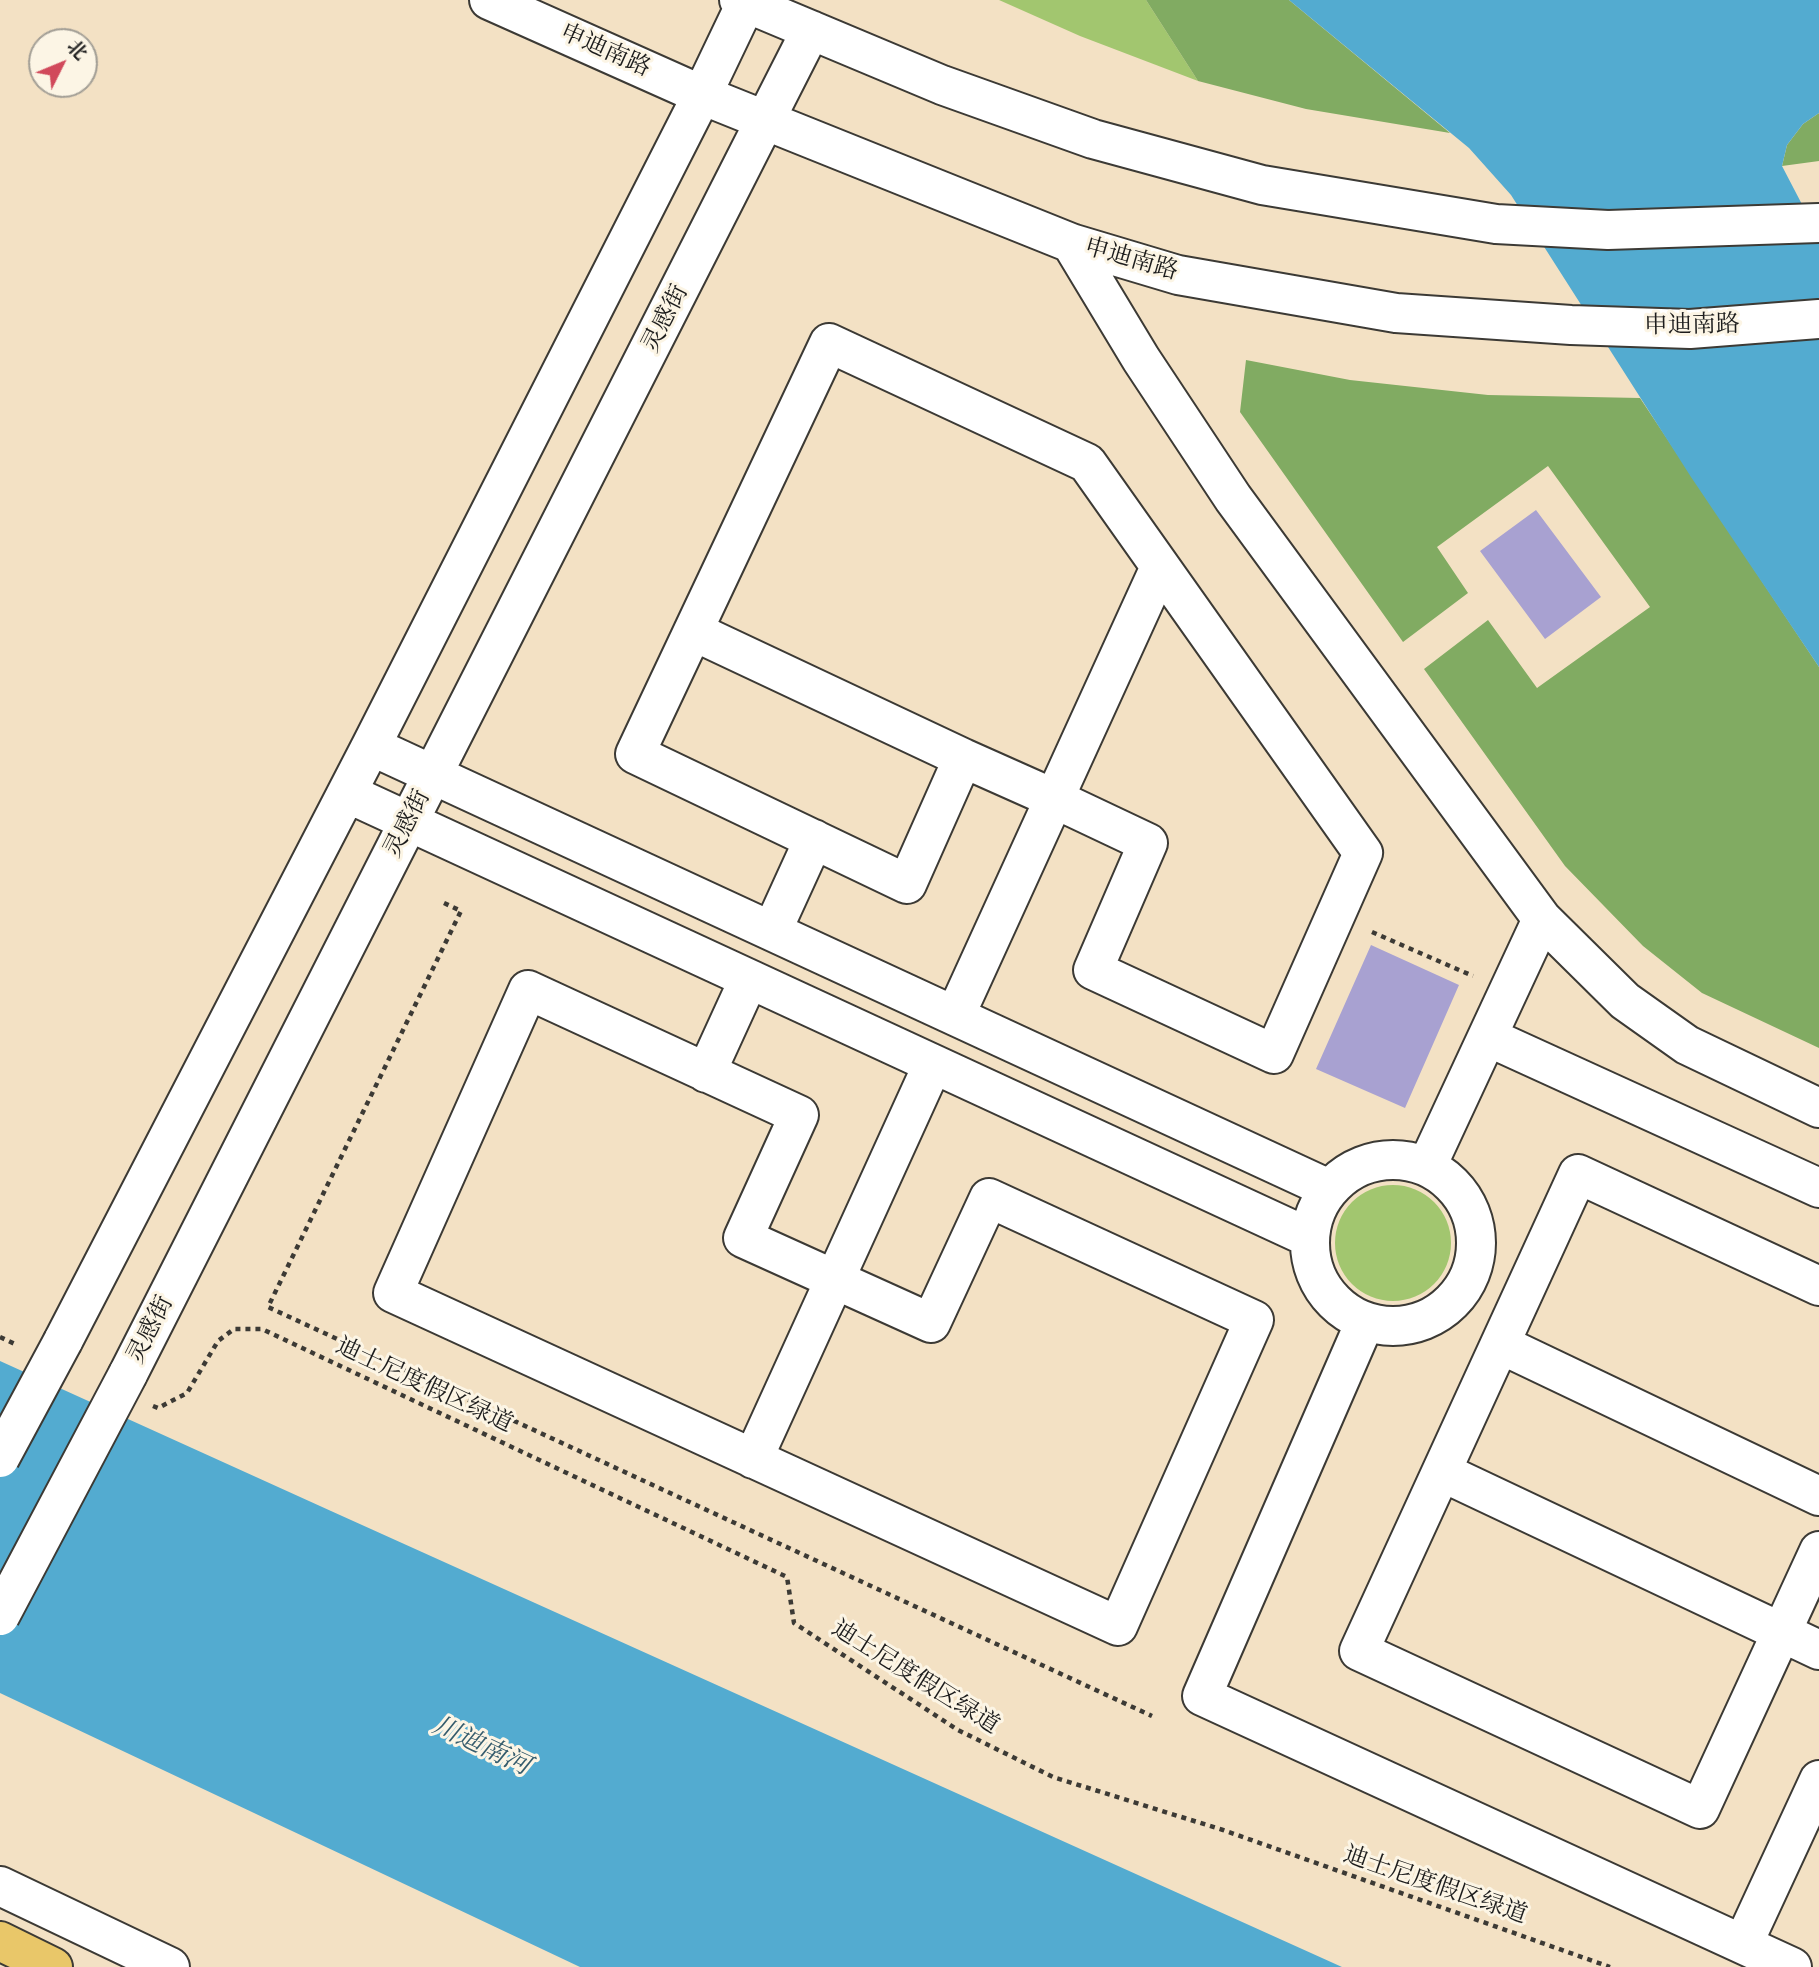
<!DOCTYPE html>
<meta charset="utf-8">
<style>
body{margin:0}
#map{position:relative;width:1819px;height:1967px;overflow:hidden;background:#f3e1c4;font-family:Alegreya,"Noto Serif SC",serif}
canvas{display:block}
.north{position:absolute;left:28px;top:28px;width:70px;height:70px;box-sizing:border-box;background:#fcf5e5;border:2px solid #a29e95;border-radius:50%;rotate:47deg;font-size:19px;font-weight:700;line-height:28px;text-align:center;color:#1c1c1c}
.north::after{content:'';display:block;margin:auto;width:24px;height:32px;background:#d1495b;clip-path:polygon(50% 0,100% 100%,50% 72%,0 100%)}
</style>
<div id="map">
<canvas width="1819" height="1967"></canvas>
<div class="north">北</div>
</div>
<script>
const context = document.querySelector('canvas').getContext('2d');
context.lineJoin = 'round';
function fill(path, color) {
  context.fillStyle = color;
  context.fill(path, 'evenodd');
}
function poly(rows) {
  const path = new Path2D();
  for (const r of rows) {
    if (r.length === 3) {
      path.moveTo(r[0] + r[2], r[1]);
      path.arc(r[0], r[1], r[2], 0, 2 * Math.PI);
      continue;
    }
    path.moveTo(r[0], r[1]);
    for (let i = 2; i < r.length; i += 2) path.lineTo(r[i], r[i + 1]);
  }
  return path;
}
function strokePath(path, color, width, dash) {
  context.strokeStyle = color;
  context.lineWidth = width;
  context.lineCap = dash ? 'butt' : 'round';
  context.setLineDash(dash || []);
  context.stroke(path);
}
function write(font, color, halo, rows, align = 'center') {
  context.font = font + ' Alegreya,"Noto Serif SC",serif';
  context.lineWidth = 6;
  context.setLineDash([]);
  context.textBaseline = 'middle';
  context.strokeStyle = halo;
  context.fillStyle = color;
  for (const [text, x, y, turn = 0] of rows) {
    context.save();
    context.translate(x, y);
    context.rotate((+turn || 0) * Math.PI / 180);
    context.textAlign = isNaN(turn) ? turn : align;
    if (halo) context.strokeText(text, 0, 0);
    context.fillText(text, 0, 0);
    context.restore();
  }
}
const green = poly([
 [999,0,1146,0,1198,81,1080,36],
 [1393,1243,58]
]);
const forest = poly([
 [1146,0,1289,0,1450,133,1306,109,1198,81],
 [1819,113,1819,161,1782,166,1787,145,1803,124],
 [1246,360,1350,380,1488,395,1640,398,1819,667,1819,1048,1702,993,1643,946,1565,866,1424,669,1488,620,1537,688,1650,607,1548,466,1437,547,1468,593,1403,642,1240,412]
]);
const water = poly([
 [1289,0,1819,0,1819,113,1803,124,1787,145,1782,166,1819,237,1819,667,1691,477,1511,195,1469,148],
 [0,1361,331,1511,1342,1967,580,1967,0,1693]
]);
const building = poly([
 [1536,510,1601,597,1545,639,1480,551],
 [1371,945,1459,985,1405,1108,1316,1069]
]);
const path = poly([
 [444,903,461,911,268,1307,1152,1716],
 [1372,932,1473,976],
 [0,1337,17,1345],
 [153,1406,158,1408,187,1393,218,1341,234,1329,262,1329,787,1577,794,1623,958,1730,1053,1777,1223,1830,1610,1967]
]);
const minor = poly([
 [489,0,702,95,1071,243,1178,275,1396,313,1571,325,1690,329,1819,319],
 [739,0,942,85,1093,139,1262,185,1496,224,1608,230,1819,223],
 [1071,243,1141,359,1233,498,1542,919,1625,1001,1687,1045,1819,1108],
 [829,343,1087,463,1363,853,1274,1054,1093,970,1148,843,1055,799,963,758,907,884,635,754,829,343],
 [693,631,963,758],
 [371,746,1329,1189],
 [347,793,1310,1238],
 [772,931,814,839],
 [528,990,799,1115,743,1238,931,1323,989,1198,1254,1320,1118,1626,393,1293,528,990],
 [955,1016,1160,567],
 [1488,1037,1819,1188],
 [706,1073,749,979],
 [1393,1243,83],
 [1427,1166,1542,919],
 [1819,1286,1578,1174,1359,1651,1700,1809,1819,1551],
 [1365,1322,1202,1696,1792,1967],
 [63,1341,371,746,702,95,746,3],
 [1500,1344,1819,1496],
 [128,1374,811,30],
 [753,1459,933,1064],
 [1442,1472,1819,1650],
 [0,1886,170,1967],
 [1743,1944,1819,1780]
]);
const major = poly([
 [0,1941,53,1967]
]);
const minorBridge = poly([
 [0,1458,63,1341],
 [0,1616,128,1374]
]);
const streetNames = [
 ["申迪南路",605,51,24],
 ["申迪南路",1131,260,16],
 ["灵感街",666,319,-63],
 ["申迪南路",1692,326,-1],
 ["灵感街",408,824,-63],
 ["灵感街",151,1330,-63],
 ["迪士尼度假区绿道",424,1386,25],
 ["迪士尼度假区绿道",915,1678,32],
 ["迪士尼度假区绿道",1435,1886,19]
];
const waterNames = [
 ["川迪南河",481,1747,25]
];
fill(green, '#a2c66f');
fill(forest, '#81ab62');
fill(water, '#53abd0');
fill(building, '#a8a1d1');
strokePath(minor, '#3c3a35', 42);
strokePath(major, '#3c3a35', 42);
strokePath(path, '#3c3a35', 4.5, [5, 5]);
strokePath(minor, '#fff', 38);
strokePath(major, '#e9c769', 38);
strokePath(minorBridge, '#3c3a35', 42, []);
strokePath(minorBridge, '#fff', 38);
write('24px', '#1c1c1c', '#fcf5e5', streetNames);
write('italic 26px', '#355c6d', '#fcf5e5', waterNames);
</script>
